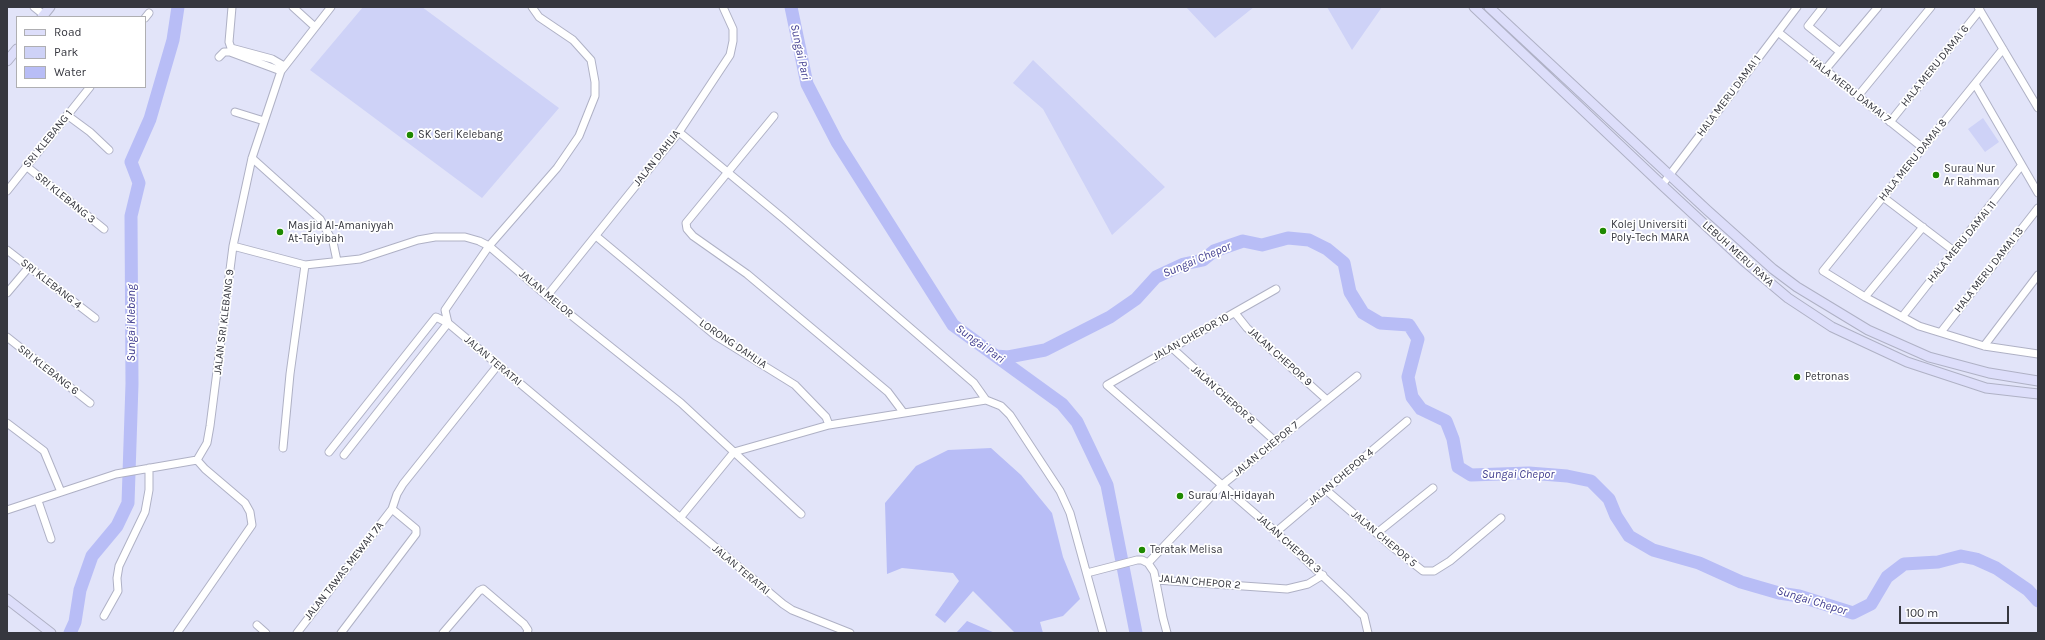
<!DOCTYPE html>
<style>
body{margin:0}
#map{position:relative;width:2045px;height:640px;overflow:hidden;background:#e2e4f9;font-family:Karla,sans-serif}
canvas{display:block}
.frame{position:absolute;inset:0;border:8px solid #36373f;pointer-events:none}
.legend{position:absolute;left:16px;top:16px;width:130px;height:72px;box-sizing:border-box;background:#fff;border:1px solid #afafb2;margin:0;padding:5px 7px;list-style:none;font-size:12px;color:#36373f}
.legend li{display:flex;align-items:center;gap:8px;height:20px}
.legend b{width:20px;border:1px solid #afafb2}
.scale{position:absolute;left:1899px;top:606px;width:110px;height:18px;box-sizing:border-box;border:2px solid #36373f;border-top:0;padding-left:5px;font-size:12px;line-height:14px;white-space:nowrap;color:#36373f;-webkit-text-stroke:3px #fff;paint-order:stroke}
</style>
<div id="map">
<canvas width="2045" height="640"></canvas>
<div class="frame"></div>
<ul class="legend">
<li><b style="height:5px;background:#dddefa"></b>Road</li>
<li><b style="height:11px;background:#ced2f7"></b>Park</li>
<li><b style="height:11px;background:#b8bdf6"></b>Water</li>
</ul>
<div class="scale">100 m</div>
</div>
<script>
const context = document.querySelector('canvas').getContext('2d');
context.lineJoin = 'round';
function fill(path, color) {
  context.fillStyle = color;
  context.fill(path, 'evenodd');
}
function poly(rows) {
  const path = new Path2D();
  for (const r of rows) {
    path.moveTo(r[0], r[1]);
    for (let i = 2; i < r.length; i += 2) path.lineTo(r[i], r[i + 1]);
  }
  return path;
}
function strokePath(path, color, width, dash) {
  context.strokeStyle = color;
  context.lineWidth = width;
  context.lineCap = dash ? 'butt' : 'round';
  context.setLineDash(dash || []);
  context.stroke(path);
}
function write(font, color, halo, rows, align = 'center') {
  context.font = font + ' Karla,sans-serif';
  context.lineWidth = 3.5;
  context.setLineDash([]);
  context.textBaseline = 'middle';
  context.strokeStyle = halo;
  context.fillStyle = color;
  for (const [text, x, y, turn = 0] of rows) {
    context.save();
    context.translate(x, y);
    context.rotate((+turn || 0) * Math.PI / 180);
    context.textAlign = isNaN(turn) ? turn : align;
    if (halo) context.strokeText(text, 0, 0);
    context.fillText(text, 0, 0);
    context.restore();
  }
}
const green = poly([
 [363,7,422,7,559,108,482,198,310,70],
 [1186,7,1254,7,1215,38],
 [1327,7,1382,7,1352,50],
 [1033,60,1165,187,1112,235,1043,109,1013,83],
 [1983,118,1999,142,1985,152,1968,129]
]);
const water = poly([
 [991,448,1021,475,1052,513,1063,557,1080,599,1063,616,1040,622,1043,633,1015,633,973,591,945,623,935,615,959,581,953,573,902,568,887,574,885,503,916,466,948,450],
 [967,621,995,633,956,633]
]);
const river = poly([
 [791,7,807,84,837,142,953,325,1062,404,1077,422,1107,485,1136,633],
 [996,356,1008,357,1045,350,1110,317,1136,299,1156,277,1184,264,1203,260,1214,251,1243,241,1262,245,1288,238,1309,240,1327,249,1344,263,1350,292,1363,313,1380,323,1409,325,1418,339,1408,377,1412,397,1421,409,1446,421,1453,439,1458,467,1471,475,1529,473,1567,476,1591,481,1609,499,1616,516,1629,536,1653,550,1699,563,1741,582,1779,593,1799,596,1853,613,1871,604,1887,577,1904,564,1938,562,1961,556,1976,559,1996,568,2028,590,2038,601],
 [70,633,75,622,80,590,92,556,117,526,128,503,132,384,131,216,139,183,131,162,150,119,173,40,178,7]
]);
const street = poly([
 [34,7,44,15],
 [232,7,229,42,231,48,272,59,284,66],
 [293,7,315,27],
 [1823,7,1808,26,1840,52],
 [1978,7,2038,108],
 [145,18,149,13],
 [1778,32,1923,148],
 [2003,49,1823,271,1865,297,1919,326,1984,346,2038,354],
 [219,57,224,52,230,52,281,71],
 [1825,70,1878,7],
 [1975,84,2038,193],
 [1858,96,1931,7],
 [235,112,264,121],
 [67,115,90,132,109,150],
 [774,116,686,223,687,229,693,236,747,274,888,392,903,412],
 [1890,122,1980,10],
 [679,132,784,219,974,383,986,400],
 [252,158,320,219,333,242,337,261],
 [26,166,104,229],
 [1662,185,1797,7],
 [7,191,90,87],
 [1883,197,1954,251],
 [596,236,716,336,795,385,826,417,829,425],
 [233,246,305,265,360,259,418,240,435,237,465,237,479,241,489,246,547,296,681,403,801,514],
 [7,250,95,318],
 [1276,289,1107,385,1276,532,1346,598,1364,616,1368,633],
 [7,293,29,267],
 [547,296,679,132,730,55,733,41,733,29,723,7],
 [1865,297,1923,227],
 [1235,313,1247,328,1327,400],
 [1902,317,2021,166],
 [448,323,445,310,489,246,557,168,579,136,595,96,595,82,591,60,573,40,539,17,532,7],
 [1941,332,2038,208],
 [7,337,90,403],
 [1984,346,2038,275],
 [1171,347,1276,442],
 [7,423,44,451,61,492],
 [283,448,290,374,305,265],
 [329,452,436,317,448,323,783,604,792,610,850,633],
 [344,455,448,323],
 [1326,490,1395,549,1423,571,1434,571,1450,561,1501,518],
 [38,501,51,539],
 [7,510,116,474,197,460,207,443,210,426,233,246,252,158,281,71,331,7],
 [680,518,734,452,829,425,986,400,1001,406,1010,415,1060,491,1070,513,1103,633],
 [1276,532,1407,421],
 [1377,533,1433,488],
 [1148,563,1222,485,1357,376],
 [1087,573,1137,560,1142,560,1148,563,1154,572,1163,618,1167,633],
 [1156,580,1287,589,1308,584,1323,575],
 [104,616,118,591,117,578,119,566,145,512,149,490,149,468],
 [257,625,266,633],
 [177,633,252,525,250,512,245,503,205,469,197,460],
 [297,633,392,509,397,494,403,484,498,365],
 [341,633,416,534,416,529,392,509],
 [443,633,479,591,483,589,524,624,528,630,527,633]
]);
const secondary = poly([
 [1474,7,1662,185,1744,261,1788,298,1832,327,1907,362,1986,388,2038,394],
 [1489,7,1707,210,1773,269,1797,287,1868,330,1929,357,1989,373,2038,381],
 [42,17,50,7],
 [7,61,17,49],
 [7,599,51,633]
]);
const markers = [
 [410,135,4,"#1e8901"],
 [1936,175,4,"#1e8901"],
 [1603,231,4,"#1e8901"],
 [280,232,4,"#1e8901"],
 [1797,377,4,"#1e8901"],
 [1180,496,4,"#1e8901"],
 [1142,550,4,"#1e8901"]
];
const streetNames = [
 ["HALA MERU DAMAI 6",1935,66,-51],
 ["HALA MERU DAMAI 7",1850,90,38],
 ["HALA MERU DAMAI 1",1729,96,-53],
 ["SRI KLEBANG 1",48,139,-51],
 ["JALAN DAHLIA",657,158,-52],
 ["HALA MERU DAMAI 8",1913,160,-51],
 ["SRI KLEBANG 3",65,198,39],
 ["HALA MERU DAMAI 11",1962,242,-51],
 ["LEBUH MERU RAYA",1738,254,42],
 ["HALA MERU DAMAI 13",1989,270,-52],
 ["SRI KLEBANG 4",51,284,38],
 ["JALAN MELOR",546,294,40],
 ["JALAN SRI KLEBANG 9",224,322,-83],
 ["JALAN CHEPOR 10",1191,337,-29],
 ["LORONG DAHLIA",733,344,34],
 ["JALAN CHEPOR 9",1280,357,42],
 ["JALAN TERATAI",493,361,40],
 ["SRI KLEBANG 6",48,370,38],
 ["JALAN CHEPOR 8",1223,395,42],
 ["JALAN CHEPOR 7",1266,449,-39],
 ["JALAN CHEPOR 4",1341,477,-40],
 ["JALAN CHEPOR 5",1384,539,40],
 ["JALAN CHEPOR 3",1289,544,42],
 ["JALAN TERATAI",741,570,40],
 ["JALAN TAWAS MEWAH 7A",344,571,-52],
 ["JALAN CHEPOR 2",1200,582,5]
];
const poiNames = [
 ["SK Seri Kelebang",418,135],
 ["Surau Nur",1944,169],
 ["Ar Rahman",1944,182],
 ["Kolej Universiti",1611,225],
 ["Poly-Tech MARA",1611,238],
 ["Masjid Al-Amaniyyah",288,226],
 ["At-Taiyibah",288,239],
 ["Petronas",1805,377],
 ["Surau Al-Hidayah",1188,496],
 ["Teratak Melisa",1150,550]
];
const waterNames = [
 ["Sungai Pari",800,52,78],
 ["Sungai Chepor",1197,260,-23],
 ["Sungai Klebang",132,323,-90],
 ["Sungai Pari",980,344,36],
 ["Sungai Chepor",1518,475],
 ["Sungai Chepor",1812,601,17]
];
fill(green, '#ced2f7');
fill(water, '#b8bdf6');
strokePath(river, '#b8bdf6', 13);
strokePath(street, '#afb1c5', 9);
strokePath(secondary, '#afb1c5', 11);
strokePath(street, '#fff', 7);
strokePath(secondary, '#dddefa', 9);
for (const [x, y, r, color] of markers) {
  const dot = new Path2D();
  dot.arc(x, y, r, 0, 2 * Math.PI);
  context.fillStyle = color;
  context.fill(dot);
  strokePath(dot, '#fff', 1.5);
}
write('11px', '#36373f', '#fff', streetNames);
write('11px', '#36373f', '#fff', poiNames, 'left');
write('italic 12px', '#403d8f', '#fff', waterNames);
</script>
